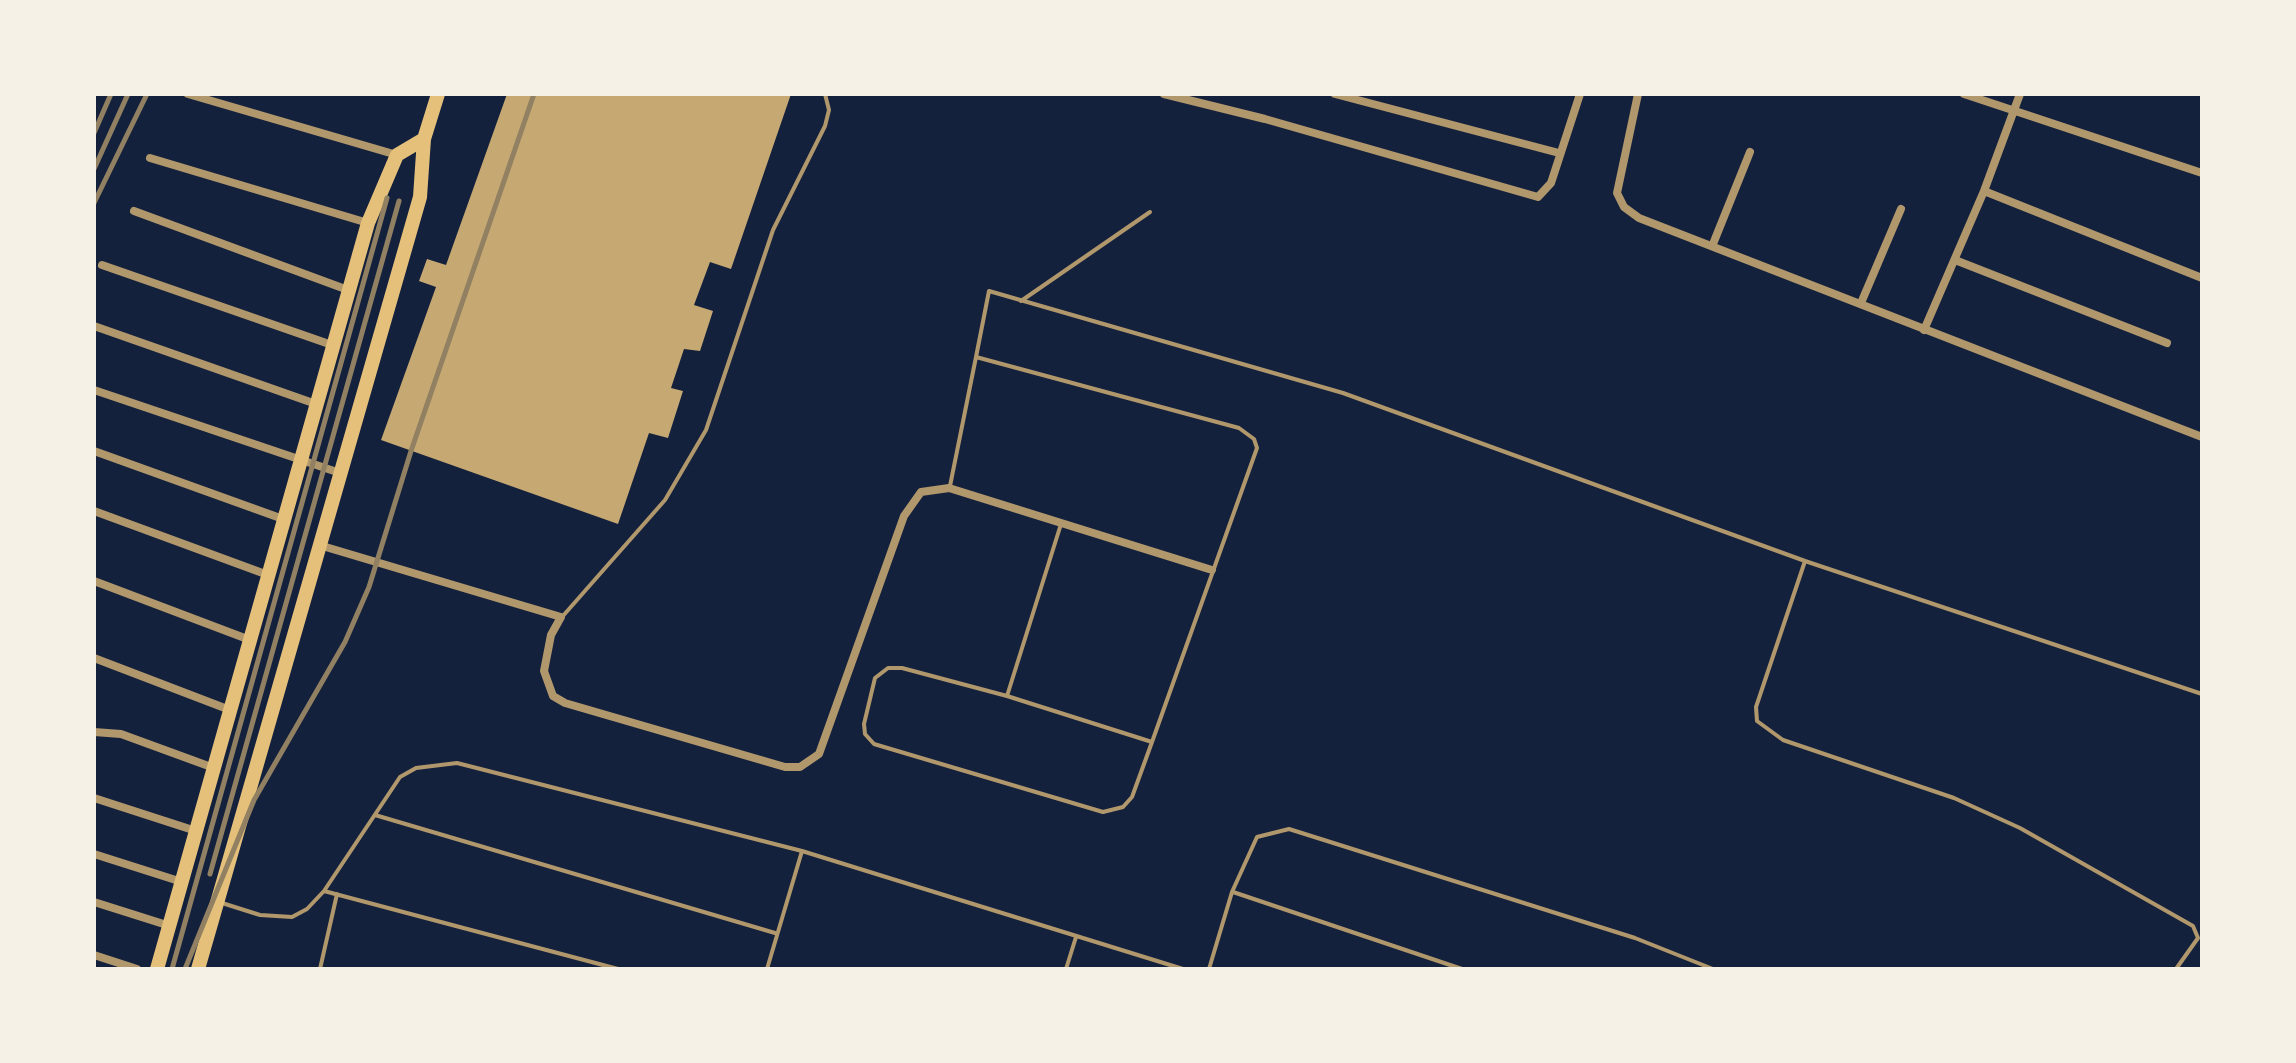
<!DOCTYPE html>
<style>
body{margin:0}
#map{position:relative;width:2296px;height:1063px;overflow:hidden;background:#14213d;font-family:Cabin,sans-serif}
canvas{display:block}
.frame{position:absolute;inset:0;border:96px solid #f6f1e7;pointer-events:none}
</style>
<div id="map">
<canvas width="2296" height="1063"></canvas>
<div class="frame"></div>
</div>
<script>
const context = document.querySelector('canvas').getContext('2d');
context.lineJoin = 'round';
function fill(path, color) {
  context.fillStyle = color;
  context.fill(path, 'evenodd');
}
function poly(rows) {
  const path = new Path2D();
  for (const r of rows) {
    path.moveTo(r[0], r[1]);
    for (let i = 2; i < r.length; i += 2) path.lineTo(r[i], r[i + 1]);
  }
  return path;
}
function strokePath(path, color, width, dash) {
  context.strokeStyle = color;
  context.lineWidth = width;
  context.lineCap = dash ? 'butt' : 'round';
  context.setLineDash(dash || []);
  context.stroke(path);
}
const building = poly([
 [507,94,791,94,731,269,710,262,694,305,713,311,700,351,684,349,671,388,683,391,668,438,649,433,618,524,381,440,436,287,419,281,427,259,446,265]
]);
const service = poly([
 [1021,301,1150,212],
 [976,357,989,291,1343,393,1805,561,2202,694],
 [950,486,976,357,1239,428,1254,439,1257,448,1152,742,1132,797,1123,807,1103,812,874,744,865,734,864,724,875,678,888,668,902,668,1007,696],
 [1061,524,1007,696,1152,742],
 [1805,561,1756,707,1757,721,1783,740,1954,798,2020,828,2193,926,2198,938,2176,969],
 [562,617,665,500,706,430,773,230,825,126,829,110,825,94],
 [375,815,775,933],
 [324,891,618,969],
 [1233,892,1462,969],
 [222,903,260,915,292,917,307,909,324,891,400,777,416,768,457,763,802,851,1183,969],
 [320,969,337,894],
 [767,969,802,851],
 [1066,969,1076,937],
 [1209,969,1232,892,1257,837,1289,829,1635,938,1713,969]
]);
const minor = poly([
 [188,94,397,155],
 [1164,94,1265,119,1538,197,1551,183,1580,94],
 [1335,94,1559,153],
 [1638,94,1617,193,1624,207,1639,218,2202,437],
 [1964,94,2202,173],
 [150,158,368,223],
 [1984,191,2202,278],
 [134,211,348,290],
 [1713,244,1750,152],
 [1955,260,2167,343],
 [102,265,332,345],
 [1861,303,1901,209],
 [94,326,316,404],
 [1924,330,1984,191,2020,94],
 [94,390,340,473],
 [94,451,283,519],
 [94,511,268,575],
 [319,545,561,617,551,635,544,671,553,696,565,703,785,767,800,767,819,754,904,516,921,492,949,488,1212,570],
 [94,581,250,640],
 [94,658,230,710],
 [94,732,121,734,214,768],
 [94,798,196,831],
 [94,854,182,882],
 [94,902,170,926],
 [94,955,137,969]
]);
const primary = poly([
 [157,969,368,223,397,155,424,139,438,94],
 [198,969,420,197,424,139]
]);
const rail = poly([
 [94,133,111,94],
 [94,169,128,94],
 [94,203,147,94],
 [210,874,399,201],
 [172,969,387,198],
 [185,969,254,800,345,642,369,587,411,451,534,94]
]);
fill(building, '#c6a872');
strokePath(service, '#b1986c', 4);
strokePath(minor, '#b1986c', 8);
strokePath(primary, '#e5c07b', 14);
strokePath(rail, '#918062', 5);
</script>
